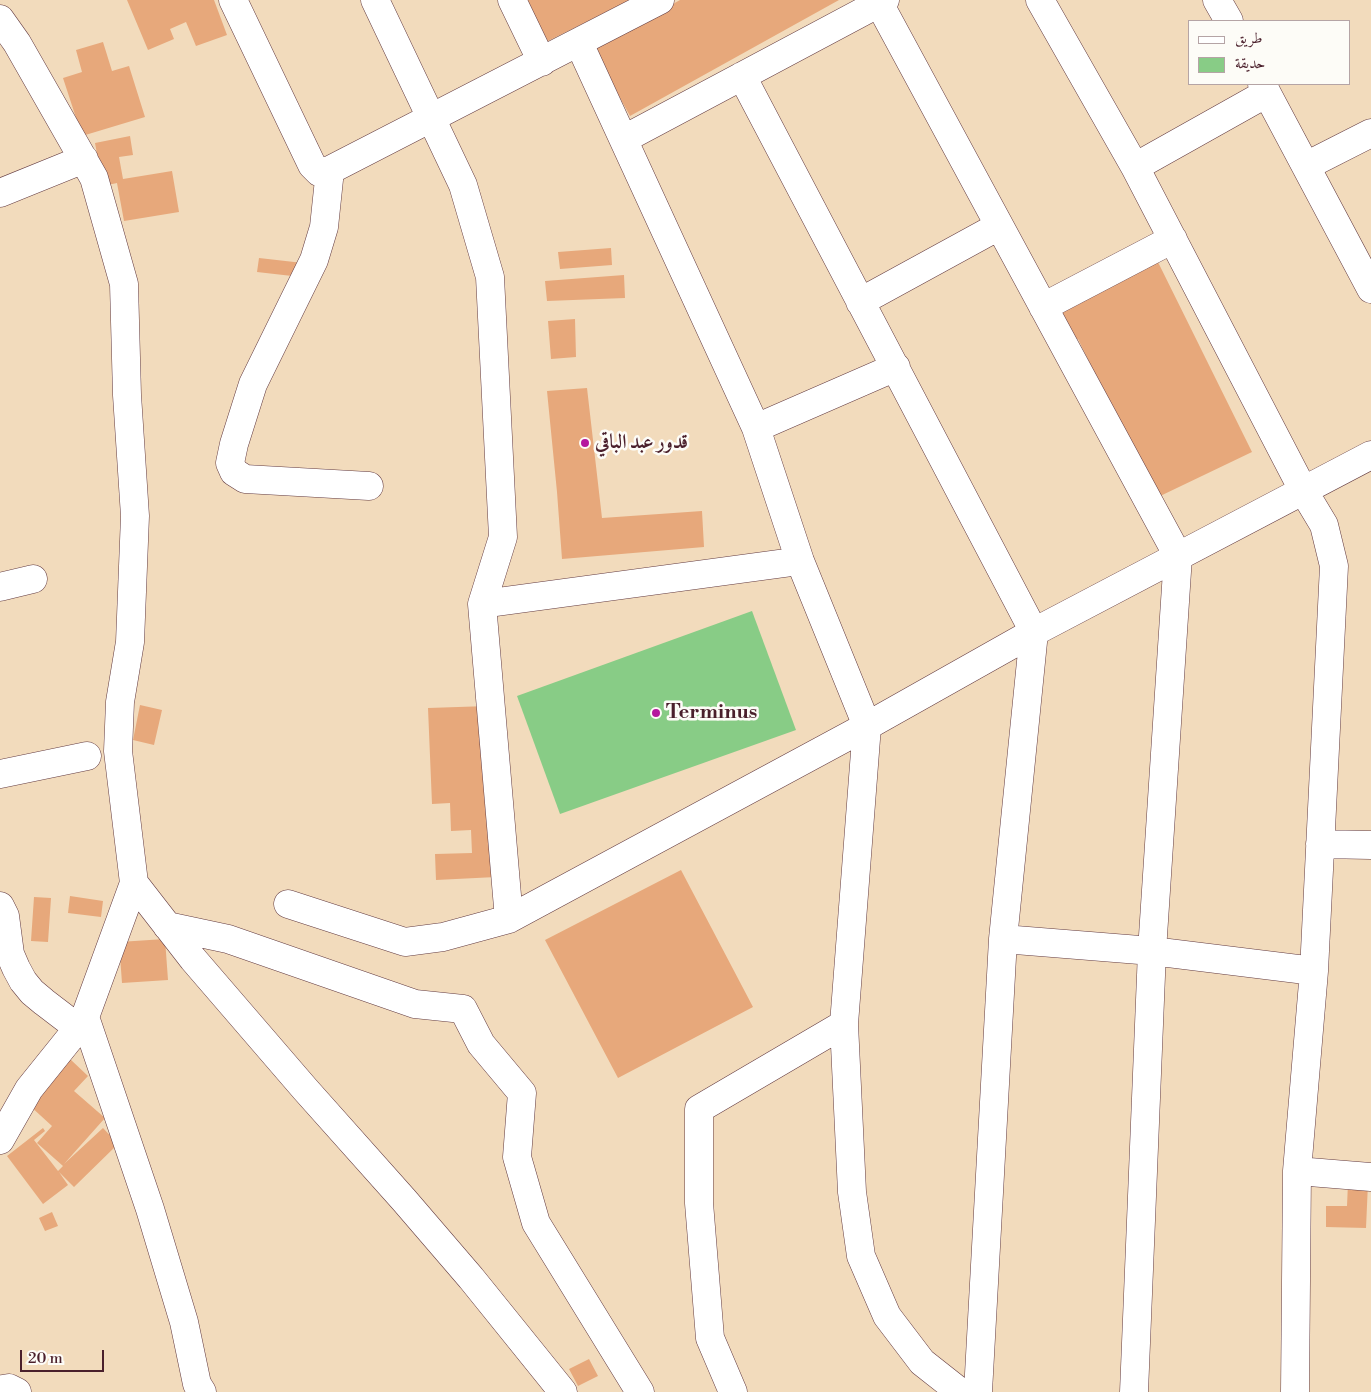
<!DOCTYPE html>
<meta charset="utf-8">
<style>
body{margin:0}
#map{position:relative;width:1371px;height:1392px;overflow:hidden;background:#f2dbbc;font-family:"Libre Bodoni",Amiri,serif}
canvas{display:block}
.legend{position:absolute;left:1188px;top:20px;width:162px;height:65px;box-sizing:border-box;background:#fdfcf7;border:1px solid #b5a4a5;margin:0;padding:6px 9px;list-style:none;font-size:15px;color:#4a1f2b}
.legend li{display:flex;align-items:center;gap:10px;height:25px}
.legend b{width:25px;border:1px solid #b5a4a5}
.scale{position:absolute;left:20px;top:1350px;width:84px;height:22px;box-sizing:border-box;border:2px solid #4a1f2b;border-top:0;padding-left:6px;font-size:15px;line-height:18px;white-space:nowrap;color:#4a1f2b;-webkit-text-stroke:4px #fdfcf7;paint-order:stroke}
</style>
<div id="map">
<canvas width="1371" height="1392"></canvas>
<ul class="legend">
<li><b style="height:6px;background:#fff"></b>طريق</li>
<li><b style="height:14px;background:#88cc86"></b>حديقة</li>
</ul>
<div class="scale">20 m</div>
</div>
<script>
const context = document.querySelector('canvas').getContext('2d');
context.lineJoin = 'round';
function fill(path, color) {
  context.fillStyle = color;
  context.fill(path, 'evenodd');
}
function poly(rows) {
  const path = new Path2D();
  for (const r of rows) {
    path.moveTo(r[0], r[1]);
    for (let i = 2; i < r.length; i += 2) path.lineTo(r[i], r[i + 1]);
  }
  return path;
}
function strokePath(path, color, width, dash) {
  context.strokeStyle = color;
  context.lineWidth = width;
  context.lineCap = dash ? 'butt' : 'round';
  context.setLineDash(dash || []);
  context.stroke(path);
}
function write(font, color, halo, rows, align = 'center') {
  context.font = font + ' "Libre Bodoni",Amiri,serif';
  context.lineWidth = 5;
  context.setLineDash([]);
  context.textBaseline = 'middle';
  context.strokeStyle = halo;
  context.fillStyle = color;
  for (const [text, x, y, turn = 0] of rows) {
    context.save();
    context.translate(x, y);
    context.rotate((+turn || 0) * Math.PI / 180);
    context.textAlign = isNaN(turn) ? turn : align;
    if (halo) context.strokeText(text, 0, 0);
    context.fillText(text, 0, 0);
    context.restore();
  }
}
const green = poly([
 [752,611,796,730,560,814,517,696]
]);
const building = poly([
 [127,0,214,0,227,35,196,46,186,22,170,29,174,39,148,50],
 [525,0,630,0,546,42],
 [680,0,839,0,630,116,593,49],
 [103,42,112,71,129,66,145,117,82,136,63,78,82,72,76,50],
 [130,136,133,155,119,157,123,179,172,171,179,212,124,221,117,183,103,186,95,143],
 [611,248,612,265,560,269,558,252],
 [1152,250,1252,452,1156,498,1078,339,1070,343,1049,300],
 [259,258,303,263,301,277,257,272],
 [624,275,625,298,547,301,545,281],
 [575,319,576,357,551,359,548,321],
 [587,388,602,518,702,511,704,547,562,559,557,492,547,391],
 [140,705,162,710,154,745,133,740],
 [488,706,496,877,436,880,435,854,472,853,471,830,451,831,450,803,432,804,428,708],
 [681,870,753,1007,618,1078,545,940],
 [70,896,103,901,101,917,68,913],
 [34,897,51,898,48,942,31,941],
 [165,939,168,980,122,983,119,942],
 [70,1059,88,1076,74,1091,105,1118,64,1164,103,1128,118,1144,74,1187,59,1172,68,1185,43,1204,7,1156,43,1128,45,1131,34,1140,58,1171,63,1166,37,1143,52,1126,29,1105],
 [1348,1183,1368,1183,1366,1228,1326,1227,1326,1206,1347,1206],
 [52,1212,58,1226,45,1231,39,1218],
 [589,1359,598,1376,578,1386,569,1369]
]);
const minor = poly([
 [233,0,312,165,319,172,330,170,660,0],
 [375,0,463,185,490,277,503,537,482,604,509,919],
 [512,0,542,62],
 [1040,0,1135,167,1303,490,1324,525,1334,566,1314,971,1297,1171,1295,1392],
 [1217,0,1229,21],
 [879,3,1178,556,1152,951,1134,1392],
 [0,19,17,43,94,178,124,284,127,395,135,516,130,642,120,702,118,751,134,883,193,959,305,1089,404,1200,471,1278,563,1392],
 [579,43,756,428,800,561,867,726,844,1024,852,1192,861,1256,887,1316,922,1362,960,1392],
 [742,76,1034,632,1003,939,978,1392],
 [1262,84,1371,289],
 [624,139,885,0],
 [1306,166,1371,133],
 [1135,167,1267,93],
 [330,170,324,227,314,260,253,384,234,444,230,463,234,472,245,479,369,486],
 [0,193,84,159],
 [860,302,999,226],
 [1043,307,1173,239],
 [756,428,896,367],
 [0,587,33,579],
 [482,604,800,561],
 [0,774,87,756],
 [1320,844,1371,845],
 [288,904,405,942,443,937,509,919,867,726,1034,632,1371,455],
 [0,906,5,916,10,954,16,968,23,981,32,992,44,1002,78,1028],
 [167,926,228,939,415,1004,463,1009,481,1044,522,1093,517,1157,536,1223,640,1392],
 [1003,939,1152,951,1314,971],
 [85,1017,150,1209,184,1322,197,1384,202,1392],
 [0,1140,29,1089,78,1028,85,1017,134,883],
 [1297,1171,1371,1177],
 [0,1392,3,1389,9,1388,17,1392],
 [733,1392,710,1338,699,1203,699,1109,844,1024]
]);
const markers = [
 [585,443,5,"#b5179e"],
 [656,713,5,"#b5179e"]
];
const poiNames = [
 ["قدور عبد الباقي",595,443],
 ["Terminus",666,713]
];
fill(green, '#88cc86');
fill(building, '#e7a87b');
strokePath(minor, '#633b41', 29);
strokePath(minor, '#fff', 28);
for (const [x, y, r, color] of markers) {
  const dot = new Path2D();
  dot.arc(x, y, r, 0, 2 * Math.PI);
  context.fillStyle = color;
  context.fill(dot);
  strokePath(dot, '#fdfcf7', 2);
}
write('bold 20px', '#4a1f2b', '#fdfcf7', poiNames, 'left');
</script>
